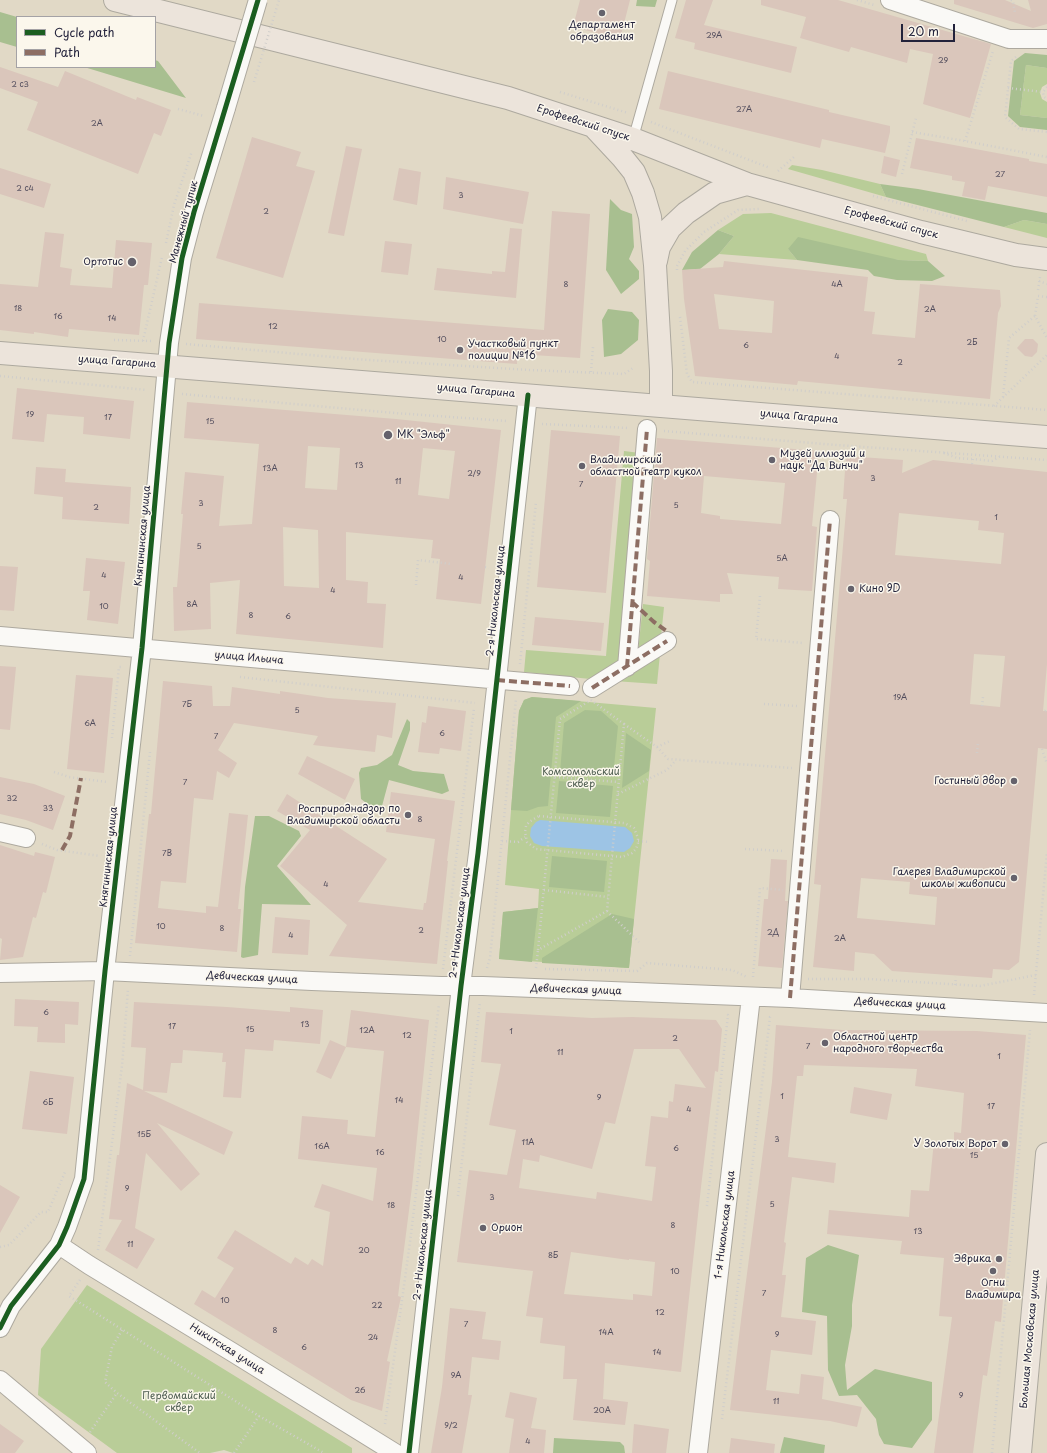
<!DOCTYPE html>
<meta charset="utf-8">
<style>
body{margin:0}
#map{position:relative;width:1047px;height:1453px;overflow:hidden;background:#e1d9c6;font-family:"Playpen Sans",sans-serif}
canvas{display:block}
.legend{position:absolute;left:16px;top:16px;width:140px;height:52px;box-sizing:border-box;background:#fbf7ec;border:1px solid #a4a2a5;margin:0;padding:5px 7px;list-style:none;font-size:12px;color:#22223b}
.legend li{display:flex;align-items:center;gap:8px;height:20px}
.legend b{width:20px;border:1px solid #a4a2a5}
.scale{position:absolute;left:901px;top:24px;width:54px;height:18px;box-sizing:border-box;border:2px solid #22223b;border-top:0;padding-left:5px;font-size:12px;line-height:14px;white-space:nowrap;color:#22223b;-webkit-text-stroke:3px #fbf7ec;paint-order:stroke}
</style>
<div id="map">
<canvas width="1047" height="1453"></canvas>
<ul class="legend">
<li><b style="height:5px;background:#1b5e20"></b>Cycle path</li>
<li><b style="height:5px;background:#8d6e63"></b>Path</li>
</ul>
<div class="scale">20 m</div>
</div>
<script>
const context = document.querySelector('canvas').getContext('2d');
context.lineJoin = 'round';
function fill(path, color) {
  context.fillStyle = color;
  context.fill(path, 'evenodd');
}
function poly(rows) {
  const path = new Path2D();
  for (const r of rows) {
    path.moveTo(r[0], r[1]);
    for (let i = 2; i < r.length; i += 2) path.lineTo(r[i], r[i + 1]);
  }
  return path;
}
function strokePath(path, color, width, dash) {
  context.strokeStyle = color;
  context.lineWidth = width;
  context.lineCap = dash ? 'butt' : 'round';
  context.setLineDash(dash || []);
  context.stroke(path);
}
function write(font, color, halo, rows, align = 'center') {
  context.font = font + ' "Playpen Sans",sans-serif';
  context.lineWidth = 3;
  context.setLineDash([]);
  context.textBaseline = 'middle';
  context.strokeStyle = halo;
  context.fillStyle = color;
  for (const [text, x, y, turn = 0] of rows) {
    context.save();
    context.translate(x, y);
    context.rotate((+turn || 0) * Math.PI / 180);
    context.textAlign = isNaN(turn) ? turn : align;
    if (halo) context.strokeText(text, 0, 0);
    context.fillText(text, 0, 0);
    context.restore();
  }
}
const green = poly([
 [1026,65,1047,68,1047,84,1042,87,1040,93,1042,99,1047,102,1047,118,1020,115],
 [792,165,822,170,880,184,886,197,788,169],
 [771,213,926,254,928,261,899,260,788,249,797,260,719,254,734,236,718,230,743,214],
 [1024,220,1047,224,1047,238,1004,227],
 [624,451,640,453,622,661,590,679,524,672,526,650,606,656],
 [643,604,664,607,661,637,638,652],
 [660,654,657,684,614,681],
 [532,697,656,708,629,968,499,959,503,912,538,908,539,889,505,885,519,711,524,700],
 [87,1285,352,1448,352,1453,233,1453,224,1450,210,1453,117,1453,38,1395,41,1349]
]);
const forest = poly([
 [637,0,657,0,655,7,636,6],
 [0,12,17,17,17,47,0,42],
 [1025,53,1047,55,1047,68,1026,65,1020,115,1047,118,1047,130,1020,127,1008,116,1014,61],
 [155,60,158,61,186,98,84,67,155,67],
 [880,184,918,189,1047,213,1047,224,1024,220,1004,227,886,197],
 [610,199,621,210,632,214,634,247,629,259,639,271,639,279,621,294,606,270],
 [718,230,734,236,719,254,700,269,682,270,692,252],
 [798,237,899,260,928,261,945,276,932,281,897,280,874,276,868,270,797,260,788,249],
 [608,309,632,312,639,320,638,340,621,354,604,357,602,320],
 [532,697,581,701,556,717,548,806,538,807,527,811,511,810,519,711,524,700],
 [585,710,601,711,618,726,613,777,560,773,564,723],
 [407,719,410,722,410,730,398,765,413,771,444,774,449,791,442,794,389,780,382,806,374,809,361,799,359,773,361,768,377,765,392,755],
 [626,733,651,750,649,771,622,788],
 [559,781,613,786,610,817,556,813],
 [255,816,269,816,299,831,301,836,277,866,311,905,262,904,258,955,243,958,241,957,245,887],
 [552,856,607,861,604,892,549,887],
 [538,908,532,962,499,959,503,912],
 [612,914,634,919,629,968,542,963,542,958],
 [828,1245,859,1255,852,1305,852,1326,845,1365,847,1390,875,1369,932,1382,932,1420,912,1448,884,1444,879,1435,876,1419,857,1395,839,1396,828,1370,827,1316,802,1312,806,1258],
 [784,1437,825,1445,824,1453,780,1453],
 [554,1438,620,1442,624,1446,625,1453,553,1453]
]);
const water = poly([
 [540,820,625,827,632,833,634,841,630,848,624,852,542,846,534,843,530,836,531,828,536,822]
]);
const building = poly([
 [580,0,630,0,620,39,573,27],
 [686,0,713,0,704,25,797,47,791,73,694,49,695,43,675,38],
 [761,0,838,0,991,44,970,118,923,104,933,54,910,49,907,63,851,47,849,52,800,38,806,17,761,5],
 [954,0,1005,0,1031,11,1028,0,1047,0,1047,24,1033,28,954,4],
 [0,67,58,87,65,71,136,100,137,97,171,110,161,136,154,133,138,174,27,130,38,102,0,88],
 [668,71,829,110,829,112,890,126,890,132,885,153,822,139,820,148,659,109],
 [252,137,301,152,296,166,315,171,283,278,216,258],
 [916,138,1029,159,1029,161,1047,164,1047,197,988,186,985,200,962,196,965,182,952,180,952,176,910,168],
 [346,146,362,149,344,236,328,233],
 [884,156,900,160,896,177,881,173],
 [0,168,51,184,44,208,0,194],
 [399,168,421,172,417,205,393,200],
 [446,177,529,192,523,224,443,209],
 [552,211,590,214,580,358,517,354,517,364,196,339,199,303,544,330],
 [510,228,522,229,516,298,434,290,437,268,492,274,492,271,505,272],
 [45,232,64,234,60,267,72,269,70,285,112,288,116,240,152,243,148,285,144,285,139,335,69,329,68,337,34,332,34,334,0,330,0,284,38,287],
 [385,241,412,244,408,275,381,272],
 [724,261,868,277,864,311,875,312,872,334,915,338,920,284,1000,290,1001,306,998,313,990,399,798,381,797,385,695,376,684,299,682,270,723,267],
 [714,294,774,301,772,333,719,329],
 [1025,339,1033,339,1038,344,1037,352,1032,357,1025,356,1017,348],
 [17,388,134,401,130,439,83,434,84,417,47,414,44,442,12,439],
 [187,402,396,419,501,430,481,604,436,599,440,559,431,558,433,540,346,532,346,580,368,582,367,603,386,604,383,648,236,634,240,580,210,583,211,629,174,631,173,587,177,587,183,514,181,514,185,472,224,476,219,526,252,524,259,444,184,438],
 [308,446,340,448,337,490,305,488],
 [423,448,455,451,449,499,418,495],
 [283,527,318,530,319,588,284,586],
 [551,430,620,436,606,593,537,587],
 [657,438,819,451,812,526,817,527,812,591,778,589,779,577,727,573,733,594,720,594,720,602,647,596,650,561,647,559],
 [704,476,785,483,781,524,720,519,720,516,701,513],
 [846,456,903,460,902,473,933,460,1047,472,1047,664,1043,711,1047,711,1047,749,1038,748,1019,962,1009,970,993,969,992,978,892,971,874,954,855,952,854,971,813,967,821,885,814,884,847,499,843,499],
 [899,513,979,521,978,530,1004,533,1001,564,895,555],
 [974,654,1005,656,1000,707,970,704],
 [861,878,910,882,909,894,937,897,935,925,857,918],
 [36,467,66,469,65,482,131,487,129,524,62,519,63,497,34,494],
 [86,558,125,562,118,624,87,620,90,591,83,591],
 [0,566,18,567,14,611,0,610],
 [535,617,604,623,601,651,532,645],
 [0,666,16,667,10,730,0,729],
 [76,675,113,678,104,773,67,769],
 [163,681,212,686,213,706,230,706,232,687,280,694,280,691,328,698,396,703,392,738,377,735,375,752,313,745,318,736,234,723,218,750,237,763,229,778,217,771,213,800,194,798,186,883,161,881,158,908,206,913,206,906,218,907,229,813,248,815,238,909,241,909,237,952,135,943,149,814,151,814],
 [428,706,466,711,461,751,440,748,439,754,418,752,422,722,426,723],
 [307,756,355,779,345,800,298,774],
 [0,777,34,784,65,796,53,830,26,820,0,814],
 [391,792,455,801,447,861,448,861,437,964,329,956,347,925,280,866,310,830,277,811,287,794,387,859,358,902,423,910,424,903,426,903,435,839,386,832],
 [0,845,34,856,35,852,55,857,46,893,43,892,36,918,33,917,23,957,0,960,2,939,0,938],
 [771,859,787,860,785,901,788,901,782,968,758,966,764,899,768,899],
 [275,917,310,920,308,955,272,953],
 [15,999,79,1002,78,1025,65,1024,65,1043,37,1042,38,1027,14,1026],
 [134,1002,227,1007,290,1012,290,1007,323,1010,320,1044,274,1040,273,1051,245,1049,241,1098,223,1097,226,1062,222,1062,223,1053,183,1050,182,1063,171,1063,167,1093,144,1091,233,1132,224,1155,157,1123,200,1174,181,1191,146,1153,135,1228,155,1239,137,1269,105,1250,122,1220,109,1219,117,1155,119,1155,127,1083,143,1090,146,1048,131,1047],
 [351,1010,429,1020,412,1187,398,1296,401,1297,387,1361,390,1362,382,1411,351,1400,194,1304,202,1290,215,1298,234,1268,217,1258,235,1230,291,1264,295,1257,308,1265,312,1259,323,1266,330,1212,314,1207,322,1184,373,1201,377,1168,298,1159,302,1116,348,1120,347,1134,375,1137,384,1051,346,1047],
 [486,1012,592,1018,632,1017,716,1020,722,1029,718,1072,715,1071,701,1187,681,1372,605,1363,603,1399,628,1402,625,1425,573,1420,577,1379,563,1379,565,1346,540,1343,543,1318,526,1316,533,1271,457,1262,469,1170,507,1175,516,1130,489,1125,501,1064,481,1062],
 [634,1049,679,1049,706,1088,675,1084,673,1102,669,1101,668,1118,651,1116,645,1166,656,1167,652,1201,597,1192,596,1199,519,1188,523,1159,539,1162,540,1155,592,1169,605,1122,615,1124],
 [571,1252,629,1260,629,1259,655,1262,652,1296,633,1294,633,1300,564,1294],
 [776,1025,842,1030,977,1031,1026,1035,1001,1322,995,1321,987,1376,983,1375,973,1453,934,1453,952,1317,939,1316,944,1258,900,1254,902,1241,827,1234,829,1210,909,1217,911,1190,929,1191,934,1141,954,1143,954,1132,961,1133,964,1093,915,1086,917,1069,804,1065,803,1076,797,1076,788,1157,836,1163,834,1183,792,1177,784,1242,786,1243,782,1275,786,1275,781,1317,816,1321,812,1355,771,1350,766,1390,799,1394,801,1374,824,1377,822,1399,862,1407,857,1427,830,1421,730,1410,742,1312,772,1082],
 [330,1040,346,1047,331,1079,316,1072],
 [30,1071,74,1077,67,1134,22,1129],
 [854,1087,892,1094,887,1120,850,1113],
 [0,1185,20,1197,0,1233],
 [450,1308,486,1312,482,1339,501,1341,499,1360,472,1357,468,1395,472,1395,462,1453,431,1453,442,1387],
 [510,1392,537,1398,531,1428,546,1430,544,1453,509,1453,514,1419,505,1417],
 [0,1424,24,1441,15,1453,0,1453],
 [634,1424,669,1429,666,1453,632,1453],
 [731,1438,775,1444,774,1453,729,1453]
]);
const path = poly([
 [857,0,874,5],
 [1011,0,1013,1,1015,13],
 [1016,57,1011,61,1005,117,1019,129,1047,132],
 [1047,87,1043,92,1044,97,1047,99],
 [1008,88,1043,92],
 [560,92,628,113],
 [178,109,204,116],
 [651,122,770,168],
 [912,132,965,141,1047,157],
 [965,141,993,51],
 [778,171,794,157],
 [902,174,916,118],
 [873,196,967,221],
 [166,243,174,205,192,151],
 [677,270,677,266,685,251,704,232,738,210,759,209],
 [1039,281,1047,284],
 [1038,290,1040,277],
 [1047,297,1038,296,1035,316,1047,338],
 [680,317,687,374,692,382,1047,410],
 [114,340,151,341],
 [143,341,162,257],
 [186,344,355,359,530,370,624,374,633,368],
 [591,372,593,347],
 [0,376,147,390],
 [182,394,395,413,507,421],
 [1003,397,1009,338,1035,316],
 [994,406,1047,355],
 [542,424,629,428],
 [664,431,837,445,1047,460],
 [944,453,957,458,973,459],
 [972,464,973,459,992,461,1001,456],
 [485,567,489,568],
 [416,585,418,560,451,564],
 [760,596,756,639,803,643],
 [520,664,536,502],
 [240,677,475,703],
 [591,700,624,724,607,911,538,950,560,719,591,700],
 [764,704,798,706],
 [982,706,983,697],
 [1045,711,1047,709],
 [624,724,657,747,668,759,792,768],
 [112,738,119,667,122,667],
 [657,747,670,741],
 [1042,749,1047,764],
 [977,753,978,743],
 [54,772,69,777,107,782],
 [555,777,618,782],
 [618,794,667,770,676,760],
 [539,816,624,823,634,828,638,838,638,843,636,849,632,853,622,857,536,849,527,842,525,832,526,826,529,822,539,816],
 [502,841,518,842,525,837],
 [638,841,649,842],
 [42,844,57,850,100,856],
 [745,849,784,851],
 [544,890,608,897],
 [607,911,639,942],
 [130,956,150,752],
 [487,968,490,958,516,699],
 [536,968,538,950],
 [443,969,474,708],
 [545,969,637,971,647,963,732,970,747,977],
 [753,977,760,888,783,890],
 [808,979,870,979,980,986,1036,975],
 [955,985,956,977],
 [1034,995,1047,852],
 [458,1196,480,1002],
 [707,1206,728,1015,726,1014],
 [0,1247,9,1245,41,1212,48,1212,65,1172],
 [98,1250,122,1066,128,989],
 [80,1280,69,1296,259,1416,324,1453],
 [122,1330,112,1347,105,1382,117,1393,200,1453],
 [722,1419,770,1017,772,1017],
 [385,1424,410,1242,439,1004],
 [90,1432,117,1393],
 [234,1453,259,1416],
 [992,1453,1030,1030]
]);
const lane = poly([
 [633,139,672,0]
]);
const street = poly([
 [890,0,1009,39,1047,39],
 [0,636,570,686],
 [627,667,647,429],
 [592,688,667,641],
 [0,832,26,838],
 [0,973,105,971,312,981,441,986,483,986,790,998,1047,1013],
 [790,998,830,520],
 [59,1245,89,1265,232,1352,395,1453],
 [0,1328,11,1306,59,1245,67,1227,84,1179,105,971,142,648,169,343,182,258,194,212,226,108],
 [0,1380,87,1453],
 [409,1453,461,986,478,853,528,395],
 [698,1453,751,997]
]);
const primary = poly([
 [115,0,508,98,633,139,747,184,921,232,1016,255,1047,259],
 [595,128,622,157,634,172,643,193,650,217,655,265,661,371,661,406],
 [656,261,659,247,670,228,686,213,715,193,747,184],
 [0,353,1047,437],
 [1020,1453,1047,1154]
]);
const pathBridge = poly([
 [254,82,279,0]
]);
const streetBridge = poly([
 [226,108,258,0]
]);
const quiet = poly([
 [632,602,654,622,668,632],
 [627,667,647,429],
 [497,680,570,686],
 [592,688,667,641],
 [62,850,70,836,81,778],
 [790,998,830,520]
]);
const cycleway = poly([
 [0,1328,11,1306,59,1245,67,1227,84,1179,105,971,142,648,169,343,182,258,194,212,258,0],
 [409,1453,461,986,478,853,528,395]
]);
const markers = [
 [602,13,4,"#65626c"],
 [132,262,5,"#65626c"],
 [460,350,4,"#65626c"],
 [388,435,5,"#65626c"],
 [772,460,4,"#65626c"],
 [582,466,4,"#65626c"],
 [851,589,4,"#65626c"],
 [1014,781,4,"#65626c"],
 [408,815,4,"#65626c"],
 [1014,878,4,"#65626c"],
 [825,1043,4,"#65626c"],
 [1005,1144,4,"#65626c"],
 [483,1228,4,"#65626c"],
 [999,1259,4,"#65626c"],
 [993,1271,4,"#65626c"]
];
const numberNames = [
 ["29А",714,36],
 ["29",943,61],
 ["2 с3",20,85],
 ["27А",744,110],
 ["2А",97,124],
 ["27",1000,175],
 ["2 с4",25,189],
 ["3",461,196],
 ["2",266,212],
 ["8",566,285],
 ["4А",837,285],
 ["18",18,309],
 ["2А",930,310],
 ["16",58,317],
 ["14",112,319],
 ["12",273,327],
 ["10",442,340],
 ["2Б",972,343],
 ["6",746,346],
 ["4",837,357],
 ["2",900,363],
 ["19",30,415],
 ["17",108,418],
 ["15",210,422],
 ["13",359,466],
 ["13А",270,469],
 ["2/9",474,474],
 ["3",873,479],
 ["11",398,482],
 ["7",581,485],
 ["3",201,504],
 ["5",676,506],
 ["2",96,508],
 ["1",996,518],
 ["5",199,547],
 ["5А",782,559],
 ["4",104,576],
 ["4",461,578],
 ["4",333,591],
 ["8А",192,605],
 ["10",104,607],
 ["8",251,616],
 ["6",288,617],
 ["19А",900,698],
 ["7Б",187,705],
 ["5",297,711],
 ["6А",90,724],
 ["6",442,734],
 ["7",216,737],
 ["7",185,783],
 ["32",12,799],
 ["33",48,809],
 ["8",420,820],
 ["7В",167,854],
 ["4",326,885],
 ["10",161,927],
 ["8",222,929],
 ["2",421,931],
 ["2Д",773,933],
 ["4",291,936],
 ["2А",840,939],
 ["6",46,1013],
 ["13",305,1025],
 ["17",172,1027],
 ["15",250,1030],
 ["12А",367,1031],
 ["1",511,1032],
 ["12",407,1036],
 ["2",675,1039],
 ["7",808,1047],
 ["11",560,1053],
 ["1",999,1057],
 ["1",782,1097],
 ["9",599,1098],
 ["14",399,1101],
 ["6Б",48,1103],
 ["17",991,1107],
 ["4",689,1110],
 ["15Б",144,1135],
 ["3",777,1140],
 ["11А",528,1143],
 ["16А",322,1147],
 ["6",676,1149],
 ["16",380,1153],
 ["15",974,1156],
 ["9",127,1189],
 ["3",492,1198],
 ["5",772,1205],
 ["18",391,1206],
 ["8",673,1226],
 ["13",918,1232],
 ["11",130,1245],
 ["20",364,1251],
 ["8Б",553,1256],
 ["10",675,1272],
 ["7",764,1294],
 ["10",225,1301],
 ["22",377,1306],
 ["12",660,1313],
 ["7",466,1325],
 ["8",275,1331],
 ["14А",606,1333],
 ["9",777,1335],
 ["24",373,1338],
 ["6",304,1348],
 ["14",657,1353],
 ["9А",456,1376],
 ["26",360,1391],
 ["9",961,1396],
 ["11",776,1402],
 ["20А",602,1411],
 ["9/2",451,1426],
 ["4",528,1442]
];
const poiNames = [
 ["Департамент",602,25,"center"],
 ["образования",602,37,"center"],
 ["Ортотис",123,262,"right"],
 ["Участковый пункт",468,344],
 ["полиции №16",468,356],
 ["МК \"Эльф\"",397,435],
 ["Музей иллюзий и",780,454],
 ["наук \"Да Винчи\"",780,466],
 ["Владимирский",590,460],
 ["областной театр кукол",590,472],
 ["Кино 9D",859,589],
 ["Гостиный двор",1006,781,"right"],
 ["Росприроднадзор по",400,809,"right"],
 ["Владимирской области",400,821,"right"],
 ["Галерея Владимирской",1006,872,"right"],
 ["школы живописи",1006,884,"right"],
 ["Областной центр",833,1037],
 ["народного творчества",833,1049],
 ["У Золотых Ворот",997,1144,"right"],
 ["Орион",491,1228],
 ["Эврика",991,1259,"right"],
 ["Огни",993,1283,"center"],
 ["Владимира",993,1295,"center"]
];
const streetNames = [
 ["Ерофеевский спуск",583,123,18],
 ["Манежный тупик",184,222,-75],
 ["Ерофеевский спуск",891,223,15],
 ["улица Гагарина",117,362,4],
 ["улица Гагарина",476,391,5],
 ["улица Гагарина",799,417,5],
 ["Княгининская улица",143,536,-85],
 ["2-я Никольская улица",496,601,-84],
 ["улица Ильича",249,658,5],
 ["Княгининская улица",109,857,-84],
 ["2-я Никольская улица",460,923,-83],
 ["Девическая улица",252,978,3],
 ["Девическая улица",576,990,2],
 ["Девическая улица",900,1004,3],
 ["1-я Никольская улица",725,1225,-83],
 ["2-я Никольская улица",423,1245,-84],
 ["Большая Московская улица",1030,1339,-85],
 ["Никитская улица",227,1349,32]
];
const parkNames = [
 ["Комсомольский",581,772],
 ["сквер",581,784],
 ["Первомайский",179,1396],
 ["сквер",179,1408]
];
fill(green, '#b9cd98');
fill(forest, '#a8bf90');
fill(water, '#9dc4e5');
fill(building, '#dac6bb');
strokePath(lane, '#ada99f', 11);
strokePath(street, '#ada99f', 20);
strokePath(primary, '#ada99f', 24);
strokePath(path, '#d0cecb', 2.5, [1, 3]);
strokePath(lane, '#faf9f6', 9);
strokePath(street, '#faf9f6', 18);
strokePath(primary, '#ece4db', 22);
strokePath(streetBridge, '#ada99f', 20, []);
strokePath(pathBridge, '#d0cecb', 2.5, [1, 3]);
strokePath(streetBridge, '#faf9f6', 18);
strokePath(quiet, '#8d6e63', 4, [8, 4]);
strokePath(cycleway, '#1b5e20', 5);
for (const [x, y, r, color] of markers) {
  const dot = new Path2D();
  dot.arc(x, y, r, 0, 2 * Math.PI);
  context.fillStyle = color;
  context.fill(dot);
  strokePath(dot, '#fbf7ec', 1.5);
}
write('8px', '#514c5c', null, numberNames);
write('10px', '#22223b', '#fbf7ec', poiNames, 'left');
write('10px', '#22223b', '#fbf7ec', streetNames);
write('10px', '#4b5b4e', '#fbf7ec', parkNames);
</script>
